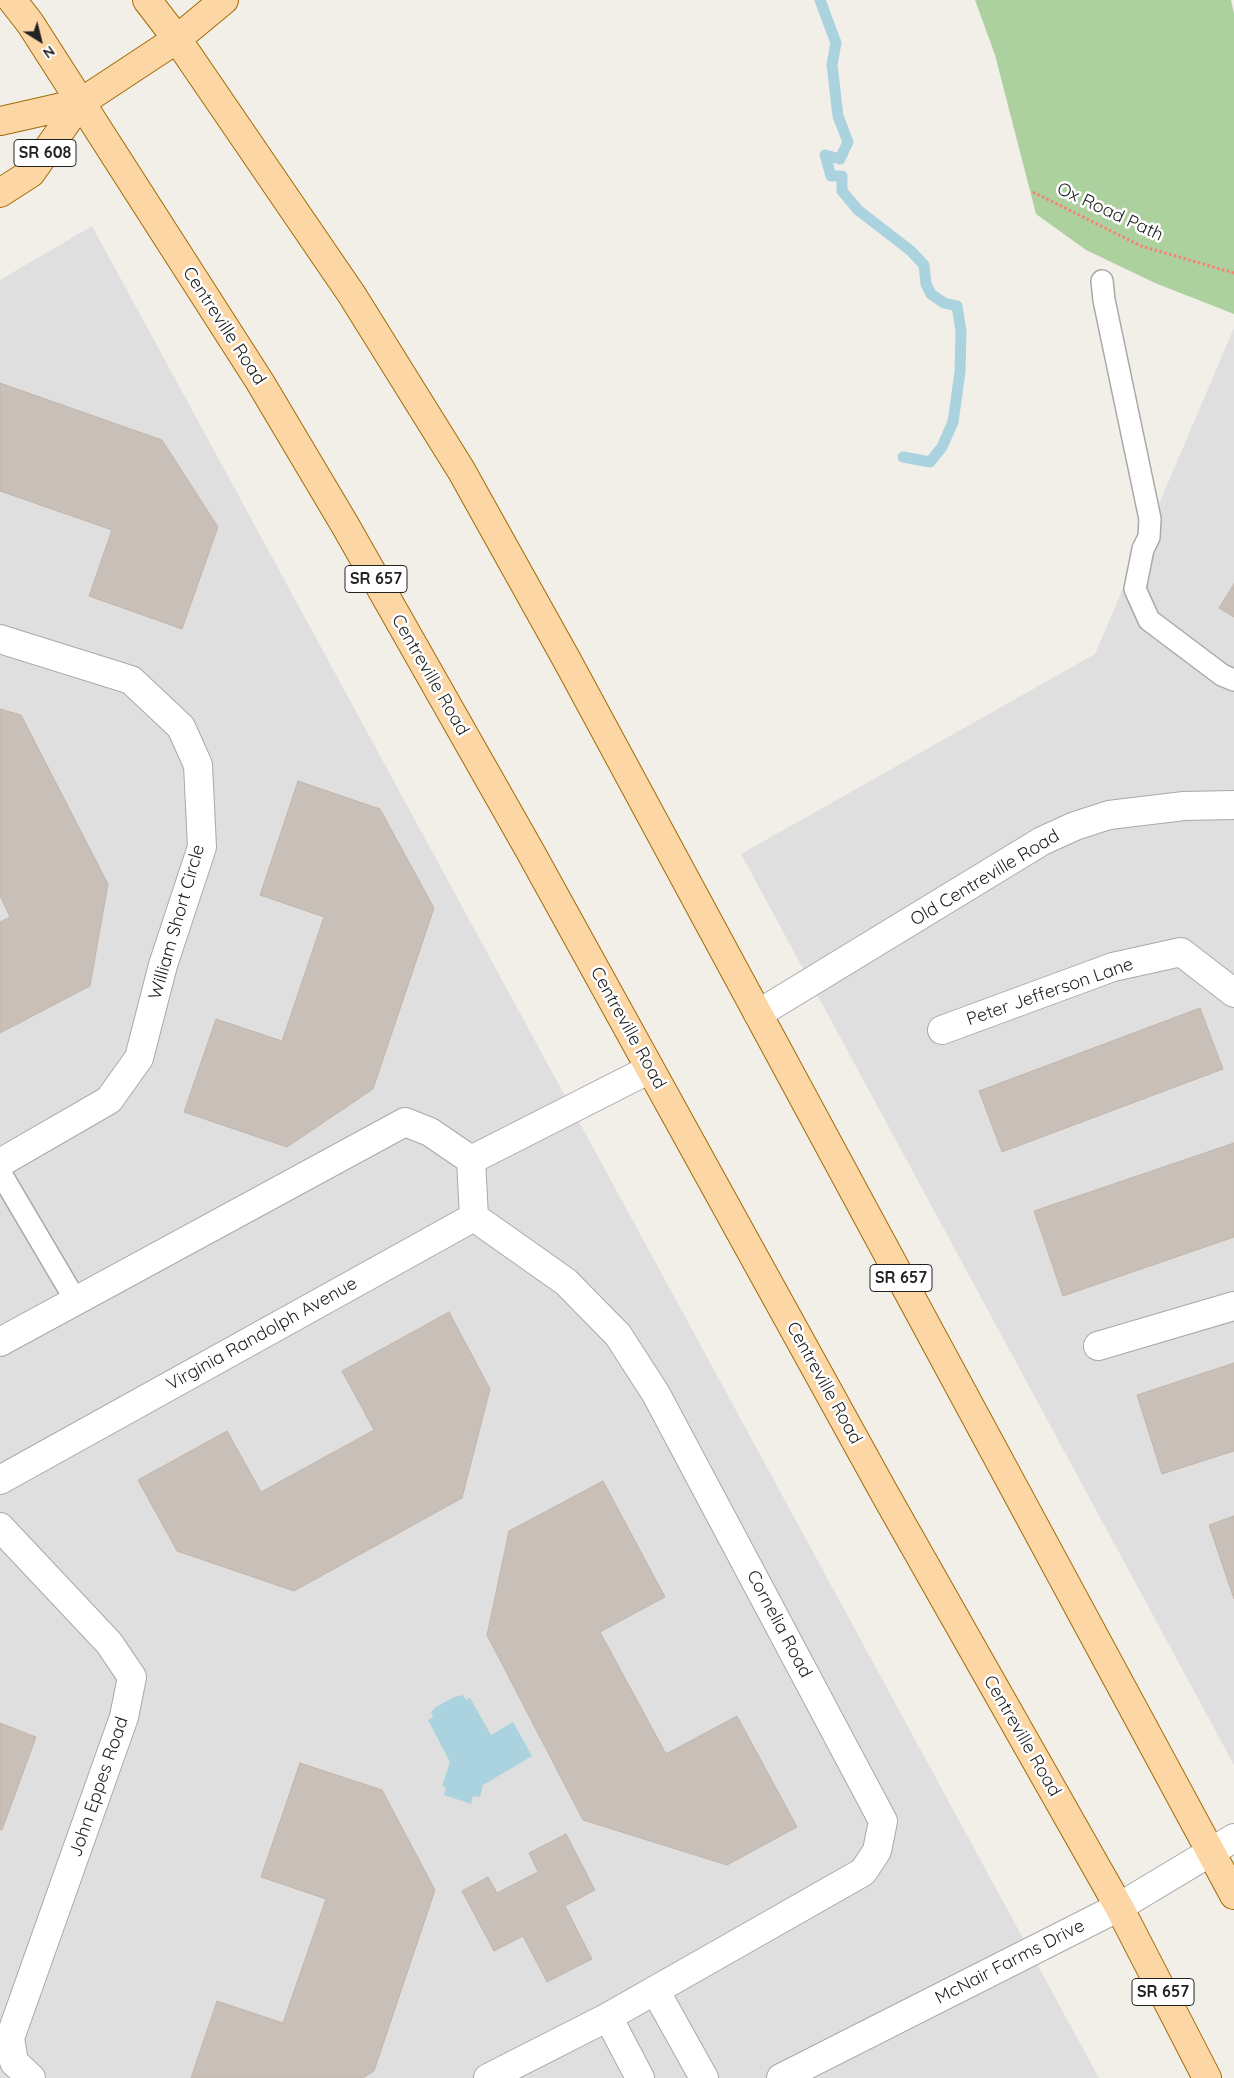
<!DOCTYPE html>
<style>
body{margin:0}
#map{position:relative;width:1234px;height:2078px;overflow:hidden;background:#f2efe9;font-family:Quicksand,sans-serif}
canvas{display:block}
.north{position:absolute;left:15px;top:15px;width:50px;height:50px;-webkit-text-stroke:4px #fff;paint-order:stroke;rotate:144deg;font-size:14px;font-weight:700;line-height:20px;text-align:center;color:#222}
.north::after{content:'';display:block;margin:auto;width:18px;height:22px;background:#222;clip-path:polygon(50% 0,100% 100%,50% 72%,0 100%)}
</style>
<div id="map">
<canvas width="1234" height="2078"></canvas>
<div class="north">N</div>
</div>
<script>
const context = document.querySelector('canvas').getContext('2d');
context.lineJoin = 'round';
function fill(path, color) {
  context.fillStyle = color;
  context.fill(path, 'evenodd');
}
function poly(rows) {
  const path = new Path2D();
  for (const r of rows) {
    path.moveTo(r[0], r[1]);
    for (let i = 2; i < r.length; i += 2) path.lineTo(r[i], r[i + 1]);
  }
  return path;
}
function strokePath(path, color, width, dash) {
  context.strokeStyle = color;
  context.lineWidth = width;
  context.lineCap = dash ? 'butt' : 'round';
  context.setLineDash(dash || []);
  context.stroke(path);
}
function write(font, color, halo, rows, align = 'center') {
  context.font = font + ' Quicksand,sans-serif';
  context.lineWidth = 5;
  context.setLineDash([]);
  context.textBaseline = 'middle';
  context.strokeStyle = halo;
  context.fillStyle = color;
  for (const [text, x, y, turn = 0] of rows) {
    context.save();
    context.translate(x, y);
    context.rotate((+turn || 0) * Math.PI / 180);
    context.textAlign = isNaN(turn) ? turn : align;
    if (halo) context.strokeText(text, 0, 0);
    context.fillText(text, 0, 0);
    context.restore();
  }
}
const residential = poly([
 [92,226,1099,2078,0,2078,0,280],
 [1234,328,1234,1765,741,854,1095,654]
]);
const forest = poly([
 [975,0,1231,0,1234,14,1234,314,1155,283,1086,250,1036,214,995,55]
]);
const water = poly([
 [463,1695,466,1700,470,1698,491,1735,513,1722,532,1756,483,1785,480,1797,473,1796,471,1804,444,1795,446,1787,442,1786,450,1762,428,1720,433,1717,431,1712,436,1707,454,1697]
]);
const stream = poly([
 [820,0,836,43,832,65,838,116,848,142,840,159,825,155,831,176,842,176,842,191,858,210,911,251,924,265,926,284,931,294,944,303,957,306,961,331,960,372,953,422,942,447,930,462,903,457]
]);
const building = poly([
 [0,383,162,440,218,527,182,629,89,596,112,530,0,491,0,383],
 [1234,584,1234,617,1219,608,1234,584],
 [0,709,21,715,108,884,90,986,0,1033,0,922,10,917,0,896,0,709],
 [298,781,380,809,434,908,373,1089,287,1147,184,1112,216,1019,282,1041,324,917,260,895,298,781],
 [1200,1008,1223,1069,1002,1152,979,1091,1200,1008],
 [1234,1143,1234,1237,1063,1296,1034,1211,1234,1143],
 [449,1312,490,1389,462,1498,294,1591,177,1551,138,1480,227,1431,261,1492,374,1430,342,1371,449,1312],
 [1234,1363,1234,1451,1162,1474,1137,1395,1234,1363],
 [603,1481,665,1597,600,1632,666,1754,737,1716,797,1827,727,1865,583,1820,487,1635,509,1531,603,1481],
 [1234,1516,1234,1599,1209,1525,1234,1516],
 [0,1723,36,1737,2,1830,0,1829,0,1723],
 [300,1763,382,1790,435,1890,374,2071,363,2078,191,2078,217,2001,283,2023,326,1899,261,1877,300,1763],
 [566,1834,595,1890,565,1906,592,1959,547,1982,523,1936,494,1951,462,1891,488,1877,497,1893,538,1872,529,1853,566,1834]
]);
const path = poly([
 [1033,192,1141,246,1234,273]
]);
const lane = poly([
 [1102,281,1104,300,1150,519,1149,537,1143,549,1135,589,1149,620,1222,675,1234,680],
 [0,1172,76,1301]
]);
const street = poly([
 [0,639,131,680,181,727,198,765,202,847,163,965,139,1058,109,1100,0,1163],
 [758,1014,1042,841,1075,826,1109,815,1184,806,1234,805],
 [942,1030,1113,967,1181,952,1234,993],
 [471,1160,650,1069],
 [474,1217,566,1282,618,1335,656,1394,883,1821,877,1851,863,1872,608,2017,488,2078],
 [0,1342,405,1122,430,1132,471,1160],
 [1098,1346,1234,1306],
 [0,1480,474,1217,471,1160],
 [0,1527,109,1643,132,1677,124,1717,10,2038,14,2062,31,2078],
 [655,1990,704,2078],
 [608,2017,640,2078],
 [781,2078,1119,1907,1234,1838]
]);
const primary = poly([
 [12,0,30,23,260,382,345,525,530,851,886,1496,1119,1907,1207,2078],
 [147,0,177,39,352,295,461,470,568,662,1234,1895],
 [0,121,80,103,177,39,224,0],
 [0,193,31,173,80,103]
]);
const shields = [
 [45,153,62],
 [376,579,62],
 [901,1278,62],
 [1163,1992,62]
];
const shieldNames = [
 ["SR 608",45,153],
 ["SR 657",376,579],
 ["SR 657",901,1278],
 ["SR 657",1163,1992]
];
const streetNames = [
 ["Ox Road Path",1110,212,25],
 ["Centreville Road",224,326,57],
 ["Centreville Road",430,675,60],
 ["Old Centreville Road",985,878,-31],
 ["William Short Circle",177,922,-74],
 ["Peter Jefferson Lane",1050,992,-19],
 ["Centreville Road",628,1028,61],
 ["Virginia Randolph Avenue",262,1334,-29],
 ["Centreville Road",824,1383,61],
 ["Cornelia Road",779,1624,62],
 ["Centreville Road",1022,1736,60],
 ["John Eppes Road",99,1787,-71],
 ["McNair Farms Drive",1010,1962,-27]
];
fill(residential, '#e0dfdf');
fill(forest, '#add19e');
fill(water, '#aad3df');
strokePath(stream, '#aad3df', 11);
fill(building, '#c7bfb8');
strokePath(building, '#c4b6ab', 1);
strokePath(lane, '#a9a9a9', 24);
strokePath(street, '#a9a9a9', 30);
strokePath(primary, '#a06b00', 30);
strokePath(path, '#fa8072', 3, [2.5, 2.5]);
strokePath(lane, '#fff', 21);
strokePath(street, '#fff', 28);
strokePath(primary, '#fcd6a4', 28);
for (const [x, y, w] of shields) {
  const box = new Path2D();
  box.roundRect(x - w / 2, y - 13.5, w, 27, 4);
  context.fillStyle = '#fff';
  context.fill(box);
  strokePath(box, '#222', 1);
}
write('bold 16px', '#222', null, shieldNames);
write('18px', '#222', '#fff', streetNames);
</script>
